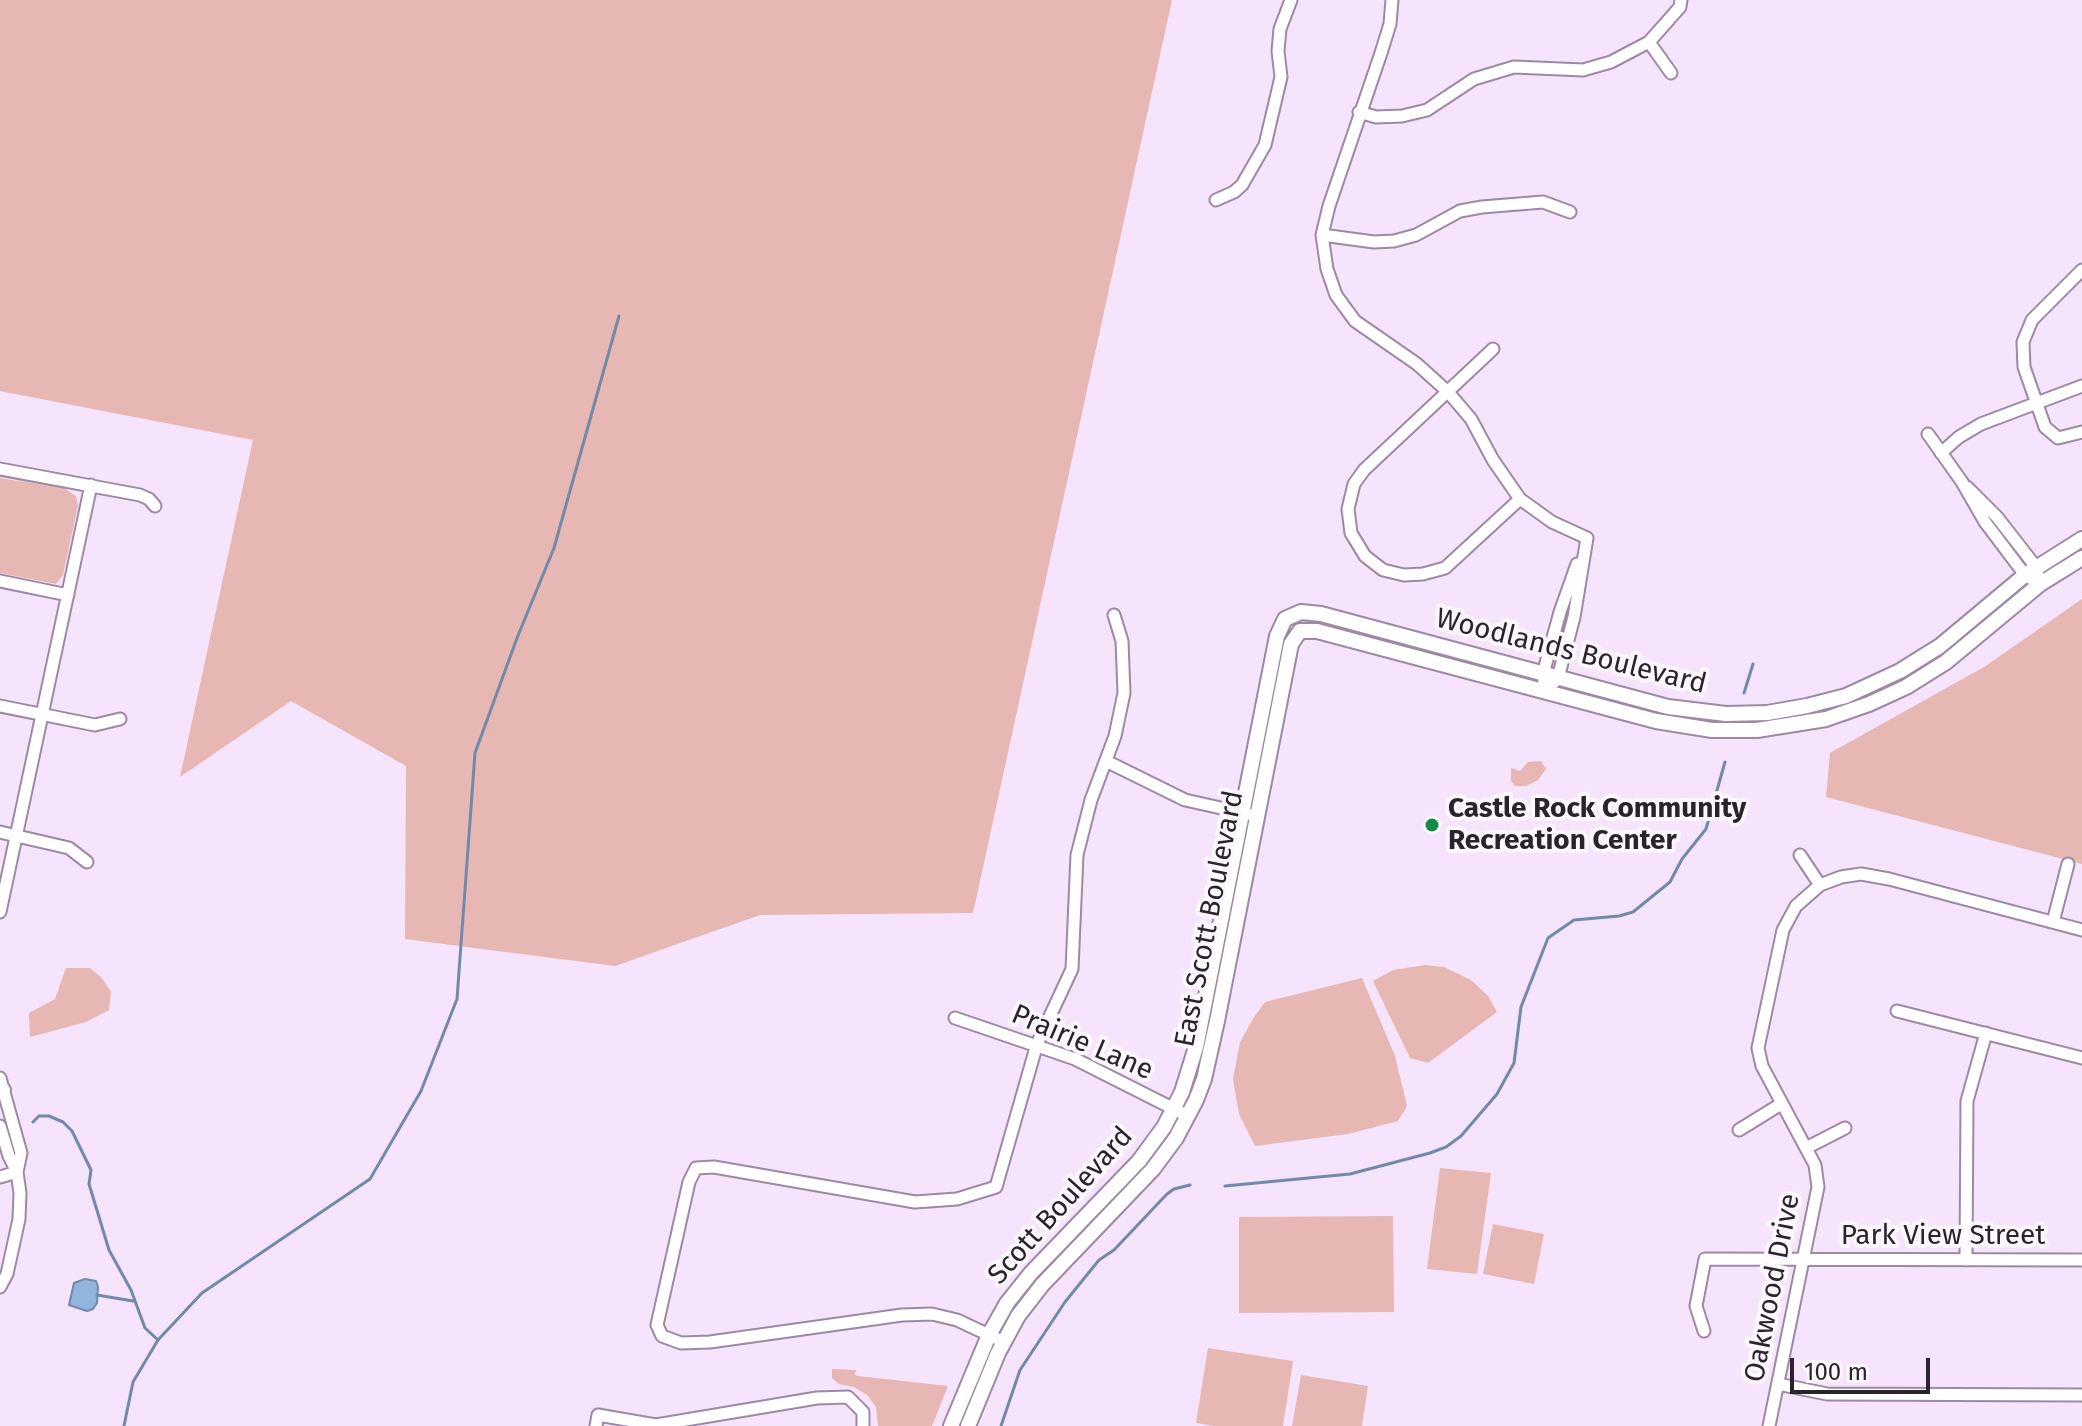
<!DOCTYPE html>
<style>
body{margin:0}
#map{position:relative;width:2082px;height:1426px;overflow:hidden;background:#f5e4fc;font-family:"Fira Sans",sans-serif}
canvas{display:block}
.scale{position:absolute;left:1790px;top:1358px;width:140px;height:36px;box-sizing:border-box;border:4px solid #2a222d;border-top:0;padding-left:10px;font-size:24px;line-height:28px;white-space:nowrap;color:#2a222d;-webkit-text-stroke:6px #fbf7fd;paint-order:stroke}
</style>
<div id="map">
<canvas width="2082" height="1426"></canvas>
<div class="scale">100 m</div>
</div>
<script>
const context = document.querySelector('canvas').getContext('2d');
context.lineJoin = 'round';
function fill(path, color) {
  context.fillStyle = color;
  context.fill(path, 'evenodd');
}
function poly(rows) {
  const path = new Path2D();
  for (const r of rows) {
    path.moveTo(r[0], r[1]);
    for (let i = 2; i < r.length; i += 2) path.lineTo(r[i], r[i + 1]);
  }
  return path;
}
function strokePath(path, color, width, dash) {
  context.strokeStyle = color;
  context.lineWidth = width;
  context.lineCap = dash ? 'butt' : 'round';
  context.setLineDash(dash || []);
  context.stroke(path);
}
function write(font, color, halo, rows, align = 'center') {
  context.font = font + ' "Fira Sans",sans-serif';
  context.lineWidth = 8;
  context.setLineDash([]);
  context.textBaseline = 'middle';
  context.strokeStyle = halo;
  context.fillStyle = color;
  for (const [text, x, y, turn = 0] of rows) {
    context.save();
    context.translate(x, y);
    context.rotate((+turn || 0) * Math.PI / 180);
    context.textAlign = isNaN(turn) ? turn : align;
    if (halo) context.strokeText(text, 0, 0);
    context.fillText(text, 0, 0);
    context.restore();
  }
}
const green = poly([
 [0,0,1172,0,973,913,760,915,615,966,405,939,406,766,291,701,180,777,253,440,0,391],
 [0,478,64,488,76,496,78,506,63,575,56,584,0,573],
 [2082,599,2082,864,1826,797,1830,753,1984,667],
 [1541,761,1546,769,1538,780,1526,786,1515,786,1511,781,1511,768,1520,771,1528,762],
 [1425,965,1444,967,1471,980,1488,996,1497,1012,1428,1063,1410,1058,1373,981,1393,970],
 [66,968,90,968,101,977,111,992,109,1010,86,1022,30,1037,29,1013,55,999],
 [1362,978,1395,1056,1407,1106,1398,1121,1348,1134,1255,1146,1239,1114,1233,1079,1240,1042,1254,1017,1265,1002],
 [1440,1168,1491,1173,1477,1274,1427,1269],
 [1393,1216,1394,1312,1239,1313,1239,1217],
 [1493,1224,1544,1234,1534,1284,1483,1274],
 [1208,1348,1293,1361,1283,1426,1214,1426,1196,1423],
 [832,1369,856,1370,855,1375,858,1376,948,1386,932,1426,878,1426,876,1407,867,1395,854,1387,839,1384,832,1378],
 [1301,1375,1368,1386,1362,1426,1292,1426]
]);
const water = poly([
 [85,1279,96,1281,98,1287,97,1303,93,1309,87,1311,69,1305,74,1283,85,1279]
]);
const stream = poly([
 [1744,693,1753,664],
 [33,1122,39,1116,49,1116,63,1122,72,1131,91,1170,89,1184,109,1250,131,1290,145,1328,158,1340,133,1382,124,1426],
 [1225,1186,1350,1174,1430,1153,1446,1147,1461,1136,1497,1094,1514,1063,1521,1007,1548,938,1574,920,1619,916,1633,912,1670,882,1682,859,1706,829,1725,762],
 [97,1295,133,1301],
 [158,1340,202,1293,370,1179,421,1091,457,999,475,753,517,638,554,548,619,316],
 [1001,1426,1020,1370,1065,1302,1099,1260,1114,1250,1167,1194,1174,1189,1190,1185]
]);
const minor = poly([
 [1392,0,1390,24,1381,53,1329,206,1322,235,1327,269,1336,295,1355,321,1417,364,1448,392,1471,419,1493,460,1520,499,1552,522,1587,538],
 [1649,42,1671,73],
 [1359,112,1376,117,1402,116,1427,110,1474,79,1514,67,1583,70,1611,62,1649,42,1680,7,1681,0],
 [1216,200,1234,192,1242,185,1265,145,1281,77,1278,51,1280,29,1291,0],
 [1322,235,1374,242,1394,241,1416,235,1460,211,1482,207,1543,202,1570,212],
 [2082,270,2032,320,2023,342,2024,367,2045,427,2058,438,2082,432],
 [1493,349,1364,470,1354,484,1348,509,1351,533,1365,556,1383,570,1404,575,1423,574,1445,568,1520,499],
 [1928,434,1962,482,1985,522,2025,575,2040,584],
 [1941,453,1959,437,1981,424,2082,386],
 [0,469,140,495,149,499,155,506],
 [1967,487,1997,517,2036,567,2038,576],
 [0,581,68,595],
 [1544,682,1543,674,1560,612,1577,564],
 [1545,692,1558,678,1574,617,1587,538],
 [0,706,95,725,120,719],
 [1106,761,1185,800,1257,816],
 [0,832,69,848,87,862],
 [1800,855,1820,885],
 [0,912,91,485],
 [2053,922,2068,864],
 [1897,1011,2082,1058],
 [955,1018,1075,1059,1188,1116],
 [0,1078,21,1153,17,1172,20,1193,19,1219,7,1274,0,1287],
 [0,1126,9,1156,17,1172],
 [1739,1130,1781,1104],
 [1806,1148,1845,1128],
 [0,1177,17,1172],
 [1966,1260,1967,1101,1986,1033],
 [1704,1331,1696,1306,1705,1259,2082,1260],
 [1004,1342,957,1320,932,1314,902,1315,710,1342,681,1343,662,1336,657,1325,689,1182,696,1168,714,1167,915,1202,957,1199,996,1187,1037,1044,1072,969,1077,855,1091,800,1115,736,1124,693,1122,641,1114,615],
 [1778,1384,1827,1394,2082,1395],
 [596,1426,598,1415,656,1425,817,1398,848,1397,863,1412,863,1426],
 [1769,1426,1818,1187,1815,1165,1762,1066,1758,1048,1783,930,1796,906,1820,885,1841,877,1861,874,1889,879,2082,930]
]);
const tertiary = poly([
 [0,1091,3,1090],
 [951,1426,989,1335,1007,1303,1031,1273,1139,1161,1164,1127,1182,1092,1196,1047,1277,636,1285,619,1301,612,1321,614,1668,707,1726,714,1767,713,1807,706,1846,696,1900,671,1940,646,2025,575,2082,539],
 [968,1426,998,1353,1018,1316,1042,1285,1153,1169,1176,1138,1196,1100,1204,1079,1217,1021,1291,644,1300,631,1317,631,1656,721,1712,730,1757,730,1826,719,1869,704,1906,687,1946,662,2040,584,2082,558]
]);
const markers = [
 [1432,825,8,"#108c47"]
];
const streetNames = [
 ["Woodlands Boulevard",1571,652,14],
 ["East Scott Boulevard",1210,919,-79],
 ["Prairie Lane",1082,1043,23],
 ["Scott Boulevard",1061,1206,-48],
 ["Park View Street",1943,1236],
 ["Oakwood Drive",1773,1288,-79]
];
const poiNames = [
 ["Castle Rock Community",1448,809],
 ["Recreation Center",1448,841]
];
fill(green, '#e7b7b4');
fill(water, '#91b5dc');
strokePath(water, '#7289a8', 2);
strokePath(stream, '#7289a8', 3);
strokePath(minor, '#9d89a4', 15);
strokePath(tertiary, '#9d89a4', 18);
strokePath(minor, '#fff', 11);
strokePath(tertiary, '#fff', 14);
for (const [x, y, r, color] of markers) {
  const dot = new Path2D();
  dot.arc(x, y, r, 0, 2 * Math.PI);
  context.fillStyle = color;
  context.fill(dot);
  strokePath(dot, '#fbf7fd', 3);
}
write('28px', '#2a222d', '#fbf7fd', streetNames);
write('bold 28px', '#2a222d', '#fbf7fd', poiNames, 'left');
</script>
